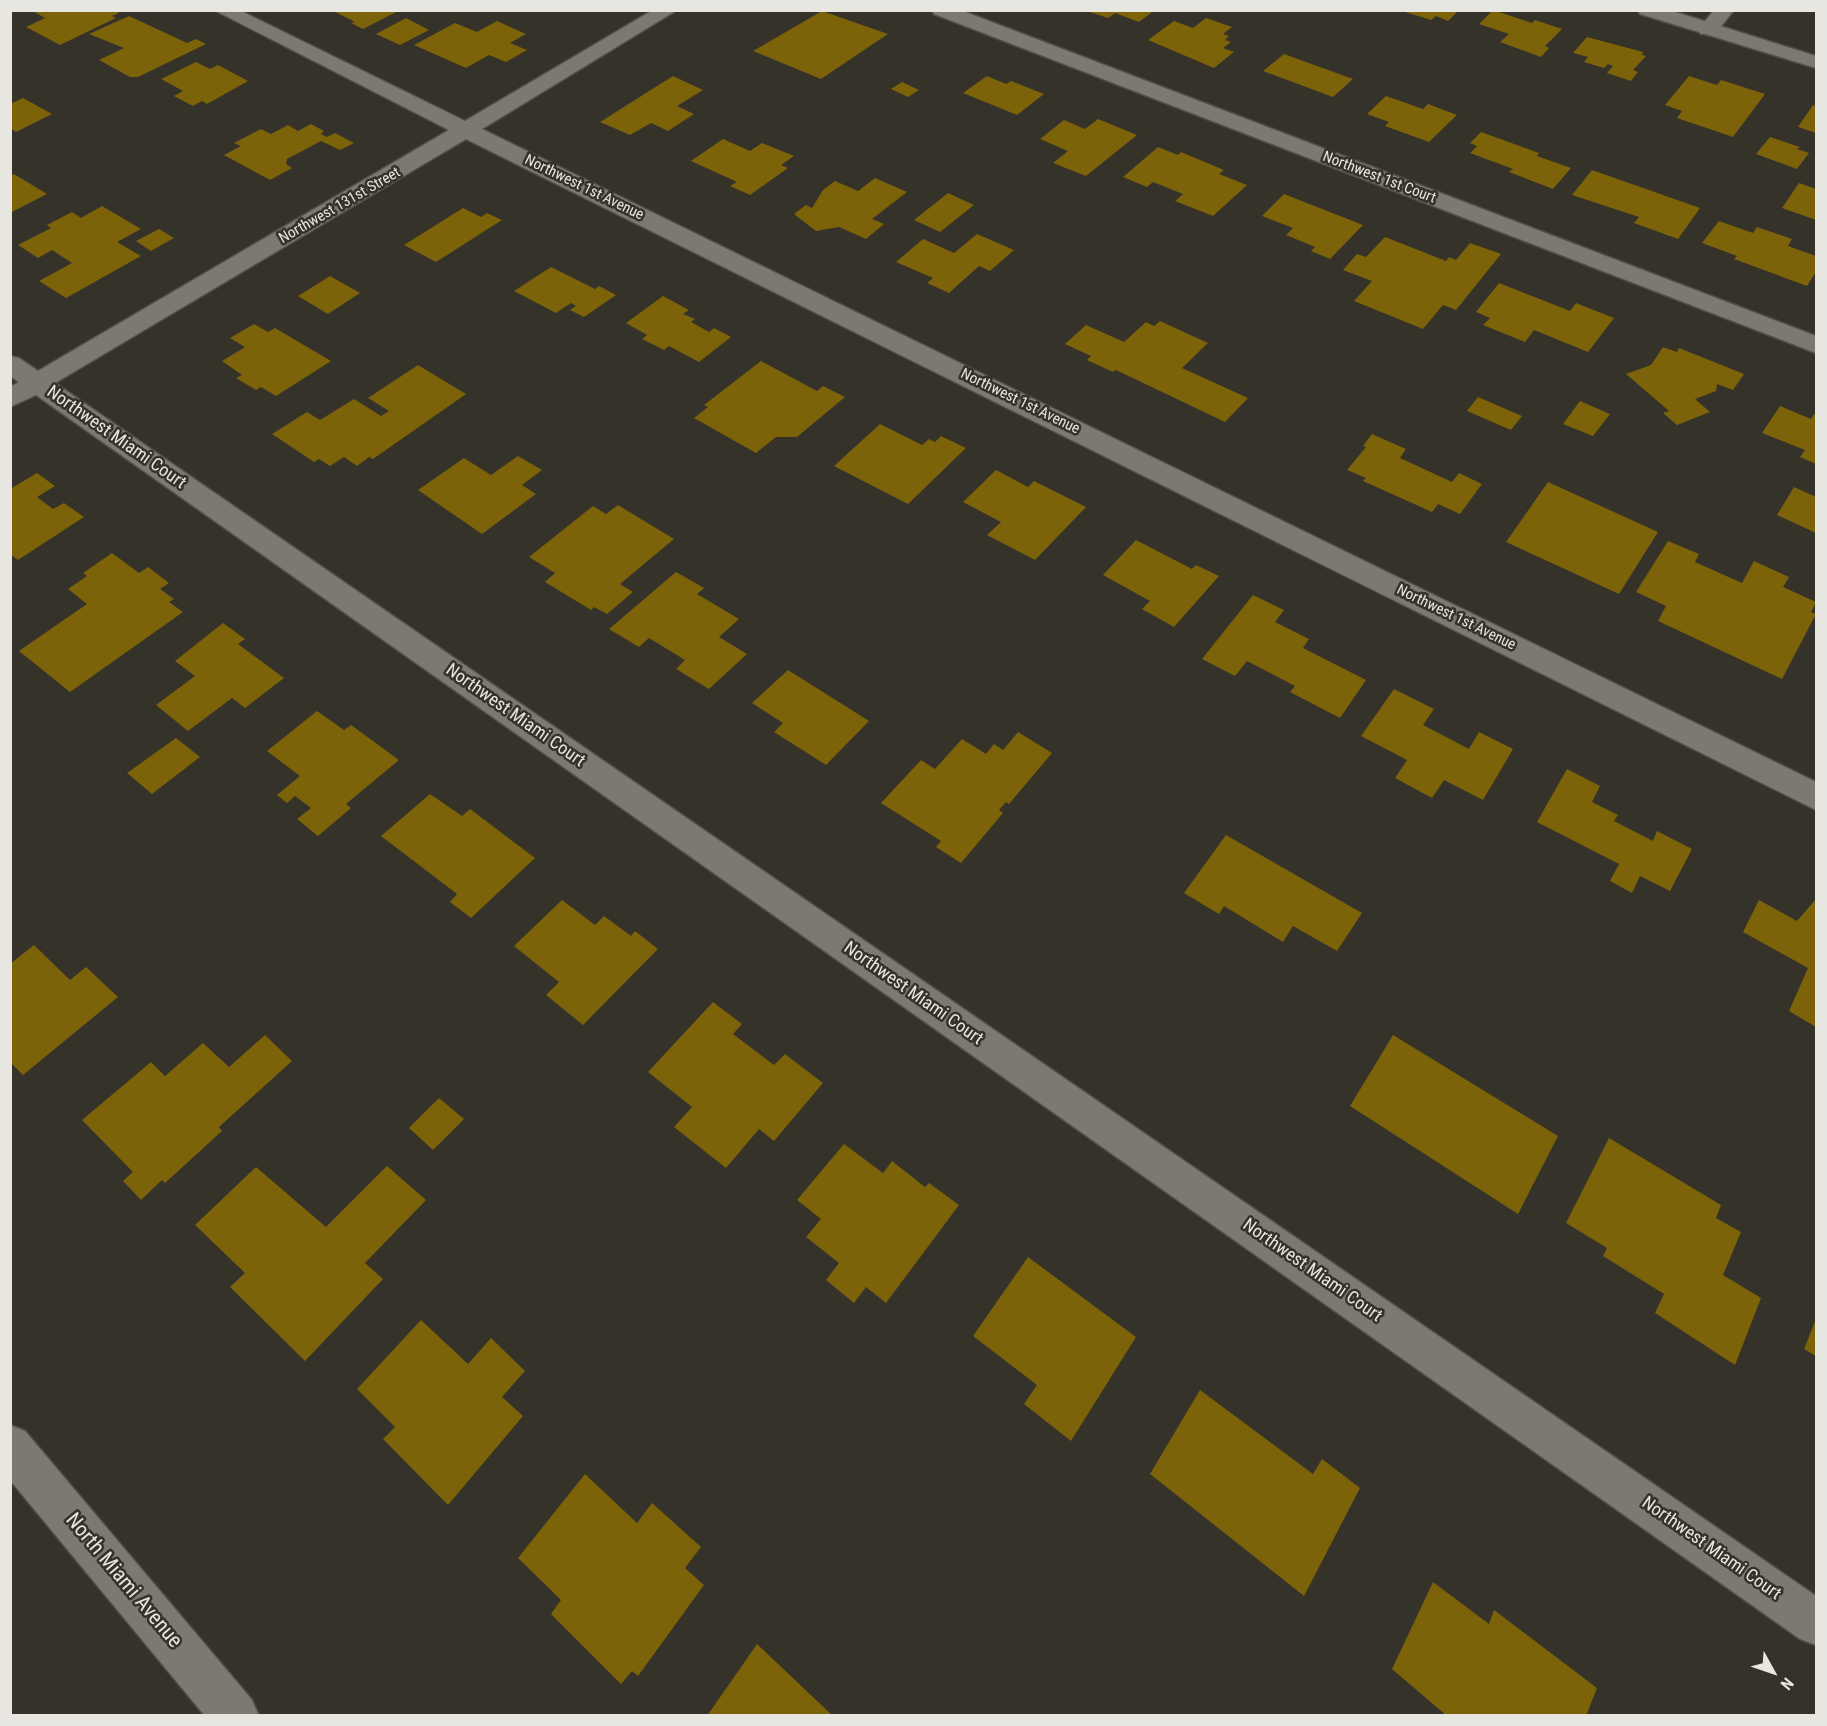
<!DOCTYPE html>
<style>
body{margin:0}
#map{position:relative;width:1827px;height:1726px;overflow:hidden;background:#35322a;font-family:"Roboto Condensed",sans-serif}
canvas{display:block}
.frame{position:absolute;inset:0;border:12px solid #e8e6e1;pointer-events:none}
.north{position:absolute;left:1743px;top:1642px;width:60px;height:60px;-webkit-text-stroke:4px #35322a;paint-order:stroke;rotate:130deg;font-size:16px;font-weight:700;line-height:24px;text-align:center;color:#e8e6e1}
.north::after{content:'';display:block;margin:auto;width:21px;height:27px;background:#e8e6e1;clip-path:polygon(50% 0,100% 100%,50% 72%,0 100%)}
</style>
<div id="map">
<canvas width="1827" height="1726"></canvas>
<div class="frame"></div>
<div class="north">N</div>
</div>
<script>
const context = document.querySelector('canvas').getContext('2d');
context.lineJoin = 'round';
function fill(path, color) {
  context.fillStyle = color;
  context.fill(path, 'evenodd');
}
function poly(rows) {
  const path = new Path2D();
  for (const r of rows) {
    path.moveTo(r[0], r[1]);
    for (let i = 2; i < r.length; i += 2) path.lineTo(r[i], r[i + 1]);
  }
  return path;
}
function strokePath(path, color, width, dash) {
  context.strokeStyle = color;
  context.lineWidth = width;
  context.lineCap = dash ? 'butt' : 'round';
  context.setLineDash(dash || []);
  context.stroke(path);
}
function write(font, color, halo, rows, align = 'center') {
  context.font = font + ' "Roboto Condensed",sans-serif';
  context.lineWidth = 5;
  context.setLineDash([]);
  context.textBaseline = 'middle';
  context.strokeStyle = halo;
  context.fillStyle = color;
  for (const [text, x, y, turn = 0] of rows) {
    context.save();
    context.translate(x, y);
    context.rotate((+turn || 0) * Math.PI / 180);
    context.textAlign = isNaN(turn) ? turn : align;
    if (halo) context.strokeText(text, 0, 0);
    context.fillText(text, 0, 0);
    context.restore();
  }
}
const building = poly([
 [31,10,114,10,119,13,112,16,116,18,60,45,26,27,45,18],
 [331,10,400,10,363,29,351,23,355,22],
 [1155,10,1139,22,1115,13,1108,18,1087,11],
 [1459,10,1448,21,1436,16,1431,20,1402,11],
 [1493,10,1532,23,1535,20,1562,29,1545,46,1549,48,1541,57,1500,42,1509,34,1479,24],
 [822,11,888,34,821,79,753,51],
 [129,16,187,43,196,39,206,44,138,77,130,77,99,60,124,48,89,34],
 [406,18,429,30,400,45,376,34],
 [1206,18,1232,27,1223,34,1229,36,1225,40,1231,42,1223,48,1234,52,1214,68,1148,40,1174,21,1193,28],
 [497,21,526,34,510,43,527,50,506,62,489,55,466,68,414,45,455,23,477,32],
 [1587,37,1643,52,1642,55,1646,56,1633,70,1638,72,1631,81,1607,73,1613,66,1608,64,1604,68,1584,62,1588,57,1573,53],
 [1284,54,1353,79,1333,97,1263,71],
 [196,62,210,69,218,65,248,81,207,104,202,101,193,106,174,96,183,91,161,79],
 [673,76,703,90,677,106,694,114,668,131,651,123,630,135,600,122],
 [987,76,1006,84,1011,81,1044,94,1017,115,963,93],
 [1689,76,1717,85,1721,80,1765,94,1733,137,1677,118,1682,111,1665,105],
 [902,82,919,90,908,97,891,89],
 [1386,96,1423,109,1428,104,1457,115,1429,142,1385,126,1389,122,1367,114],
 [23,98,52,114,16,132,10,128,10,104],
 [1813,105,1816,106,1816,133,1798,127],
 [1098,119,1137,135,1086,176,1053,163,1068,151,1040,139,1064,120,1085,129],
 [311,124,324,131,321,134,327,137,335,133,354,143,340,150,321,141,287,159,286,164,292,168,270,180,224,155,241,146,234,143,261,129,271,134,288,125,298,131],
 [1481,132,1539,153,1537,156,1571,168,1553,189,1509,172,1513,169,1470,153,1477,146,1470,143],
 [1770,137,1800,147,1797,149,1809,153,1797,169,1756,154],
 [723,139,750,151,762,143,794,156,781,165,788,168,750,195,730,186,737,182,691,161],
 [1158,147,1178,155,1181,152,1224,170,1219,174,1247,185,1213,216,1175,201,1183,194,1153,182,1147,187,1123,177],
 [1592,170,1700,208,1678,239,1634,223,1639,217,1572,195],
 [14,174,47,194,10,213,10,176],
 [875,178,907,192,872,219,884,224,866,239,839,227,816,231,794,214,806,205,812,208,823,190,835,181,858,191],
 [1799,183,1816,189,1816,220,1782,208],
 [948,193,974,205,940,232,914,220],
 [1284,194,1363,225,1330,259,1311,251,1315,247,1286,235,1293,228,1262,216],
 [102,206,141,229,117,242,141,256,66,298,39,281,72,263,52,250,38,258,18,245,51,228,47,225,72,212,81,218],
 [463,208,481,217,487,213,502,220,436,262,404,245],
 [1719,221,1753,233,1757,227,1792,239,1788,246,1816,256,1816,272,1807,286,1734,259,1737,256,1702,243],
 [159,229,174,238,151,251,136,241],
 [977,234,1014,250,990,271,979,266,949,293,927,283,933,278,896,262,923,239,954,253],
 [1385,237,1446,261,1449,257,1456,260,1470,243,1501,254,1456,310,1443,305,1423,329,1354,301,1372,281,1343,270,1357,254,1366,257],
 [551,267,595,289,599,286,616,295,584,317,570,310,576,306,571,303,556,313,514,291],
 [330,276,360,293,328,314,298,296],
 [1499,283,1570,311,1576,303,1614,318,1588,352,1534,330,1525,342,1483,325,1490,318,1476,312],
 [663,296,689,310,683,314,695,319,691,322,709,332,714,328,731,337,699,362,669,346,664,350,642,339,647,335,626,323],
 [1160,321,1208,343,1182,368,1248,398,1225,422,1116,370,1113,372,1087,360,1091,356,1065,344,1086,325,1124,342,1146,322,1154,326],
 [254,324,268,332,275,328,331,361,276,396,261,387,256,390,236,378,242,375,222,361,245,347,230,338],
 [1663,347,1677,352,1679,348,1744,374,1733,390,1717,384,1716,391,1695,399,1710,412,1677,425,1663,413,1669,411,1626,374,1651,365],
 [761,361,817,391,823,386,845,397,797,437,776,437,756,453,694,418,708,407,704,405],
 [418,365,466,394,373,459,369,457,357,466,344,457,330,466,319,459,314,462,272,434,307,412,320,420,354,399,381,416,389,411,368,398],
 [1478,397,1522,416,1511,430,1467,411],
 [1580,401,1610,414,1593,436,1563,424],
 [1780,406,1811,419,1814,414,1816,415,1816,464,1800,457,1805,450,1762,433],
 [880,424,922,445,929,439,935,442,941,436,966,448,908,504,834,466],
 [1372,434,1406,449,1400,458,1452,482,1459,473,1482,484,1460,514,1438,504,1432,512,1363,481,1366,478,1347,470,1366,447,1363,446],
 [518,456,542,470,522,485,536,494,482,534,418,490,464,458,491,475],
 [996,470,1028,487,1034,481,1086,507,1035,560,987,535,1001,522,963,502],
 [37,473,55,486,37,497,53,509,64,503,84,517,18,560,10,554,10,489],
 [1548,482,1658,532,1619,594,1506,542],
 [1794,487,1816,497,1816,533,1777,515],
 [618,505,674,539,620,584,633,592,607,614,594,607,591,610,545,582,555,573,529,557,593,506,606,514],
 [1136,540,1192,569,1196,565,1219,576,1174,627,1142,609,1150,601,1103,575],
 [1668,541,1699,554,1695,562,1742,583,1754,561,1789,577,1783,587,1816,602,1811,612,1816,614,1782,679,1658,621,1666,606,1636,592],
 [112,553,139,573,148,567,169,583,160,589,174,599,169,602,183,612,70,692,19,651,87,604,68,589,87,576,83,573],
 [676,572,704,588,697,594,739,619,719,637,747,654,709,689,676,669,685,660,649,638,639,647,609,629],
 [1253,595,1284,610,1275,622,1309,639,1303,648,1366,680,1340,718,1290,692,1295,686,1247,661,1235,676,1202,659],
 [223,623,245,639,238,644,284,678,245,708,232,698,188,731,156,705,195,676,175,661],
 [788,670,869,721,826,765,774,732,783,723,752,703],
 [1394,689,1434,709,1423,725,1469,749,1479,732,1513,749,1483,800,1444,780,1432,798,1395,778,1407,760,1361,736],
 [317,711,344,730,351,725,399,760,346,804,351,808,318,836,297,819,311,808,295,796,287,803,277,795,300,776,267,751],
 [1018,732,1052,753,1009,804,1006,802,999,810,1003,813,961,863,936,847,941,841,881,803,921,760,935,769,962,739,986,754,994,744,1003,750],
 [176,738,200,757,152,794,127,773],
 [1567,769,1600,786,1592,802,1618,815,1614,821,1653,841,1657,831,1692,849,1670,891,1640,876,1632,893,1610,881,1619,864,1537,822],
 [430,794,462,816,470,809,535,858,471,918,450,902,457,894,381,836],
 [1226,835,1362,913,1337,951,1293,926,1283,942,1224,906,1219,914,1184,893],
 [1816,899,1816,1027,1789,1011,1808,968,1743,932,1759,900,1797,921],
 [562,900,595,925,604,916,631,936,635,931,658,949,583,1025,546,995,559,982,514,946],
 [34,945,70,980,86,967,118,997,23,1075,10,1062,10,964],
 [713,1002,742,1024,733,1034,774,1065,785,1054,823,1083,774,1141,759,1129,726,1168,674,1127,692,1107,648,1072],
 [265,1035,292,1061,219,1127,222,1131,165,1183,162,1180,141,1200,123,1181,133,1172,82,1120,151,1062,165,1076,203,1043,229,1067],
 [1393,1035,1558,1136,1518,1214,1350,1106],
 [439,1098,464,1119,433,1150,409,1128],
 [1609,1138,1721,1205,1716,1218,1741,1232,1723,1275,1761,1298,1735,1365,1655,1313,1664,1294,1603,1256,1607,1248,1566,1223],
 [844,1144,883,1173,892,1161,925,1187,929,1183,959,1205,886,1303,866,1287,854,1303,826,1280,839,1263,806,1237,821,1219,797,1200],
 [387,1166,426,1200,365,1263,383,1279,305,1361,230,1287,245,1273,195,1225,256,1167,326,1227],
 [1028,1257,1136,1337,1071,1441,1024,1404,1037,1385,973,1336],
 [1816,1319,1816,1356,1804,1349],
 [421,1320,468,1364,491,1338,525,1371,502,1397,523,1416,448,1505,383,1439,395,1427,357,1389],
 [1200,1390,1313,1474,1322,1459,1360,1488,1304,1596,1150,1474],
 [585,1474,637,1523,652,1503,701,1547,685,1568,704,1585,638,1676,632,1671,621,1684,551,1614,561,1600,518,1558],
 [1433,1582,1489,1624,1494,1610,1597,1688,1586,1716,1447,1716,1392,1669],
 [757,1644,833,1716,707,1716]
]);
const street = poly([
 [214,10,239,10,465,121,653,10,677,10,482,129,1816,782,1816,810,466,139,55,383,1816,1596,1816,1645,1800,1639,36,395,10,407,10,387,19,382,10,376,10,356,19,358,38,371,449,130,214,10],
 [932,10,960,10,1816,336,1816,353,934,14,932,10],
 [1714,10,1734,10,1715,34,1701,34,1698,30,1714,10]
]);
const secondary = poly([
 [1638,10,1669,10,1816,56,1816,68,1640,14,1638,10],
 [10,1425,25,1431,252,1700,259,1716,205,1716,10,1480,10,1425]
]);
const farStreetnames = [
 ["Northwest 1st Court",1379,178,21],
 ["Northwest 1st Avenue",584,188,26],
 ["Northwest 131st Street",340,206,-30],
 ["Northwest 1st Avenue",1020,402,26],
 ["Northwest 1st Avenue",1456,618,26]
];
const streetNames = [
 ["Northwest Miami Court",116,438,35],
 ["Northwest Miami Court",515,716,35],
 ["Northwest Miami Court",913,994,35],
 ["Northwest Miami Court",1312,1271,35],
 ["Northwest Miami Court",1711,1549,35]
];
const nearStreetnames = [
 ["North Miami Avenue",123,1581,50]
];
fill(building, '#7c6209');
strokePath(street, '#524f49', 3);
strokePath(secondary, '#524f49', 3);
fill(street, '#7c7970');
fill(secondary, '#7c7970');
write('15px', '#e8e6e1', '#35322a', farStreetnames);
write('18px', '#e8e6e1', '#35322a', streetNames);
write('21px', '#e8e6e1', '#35322a', nearStreetnames);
</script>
